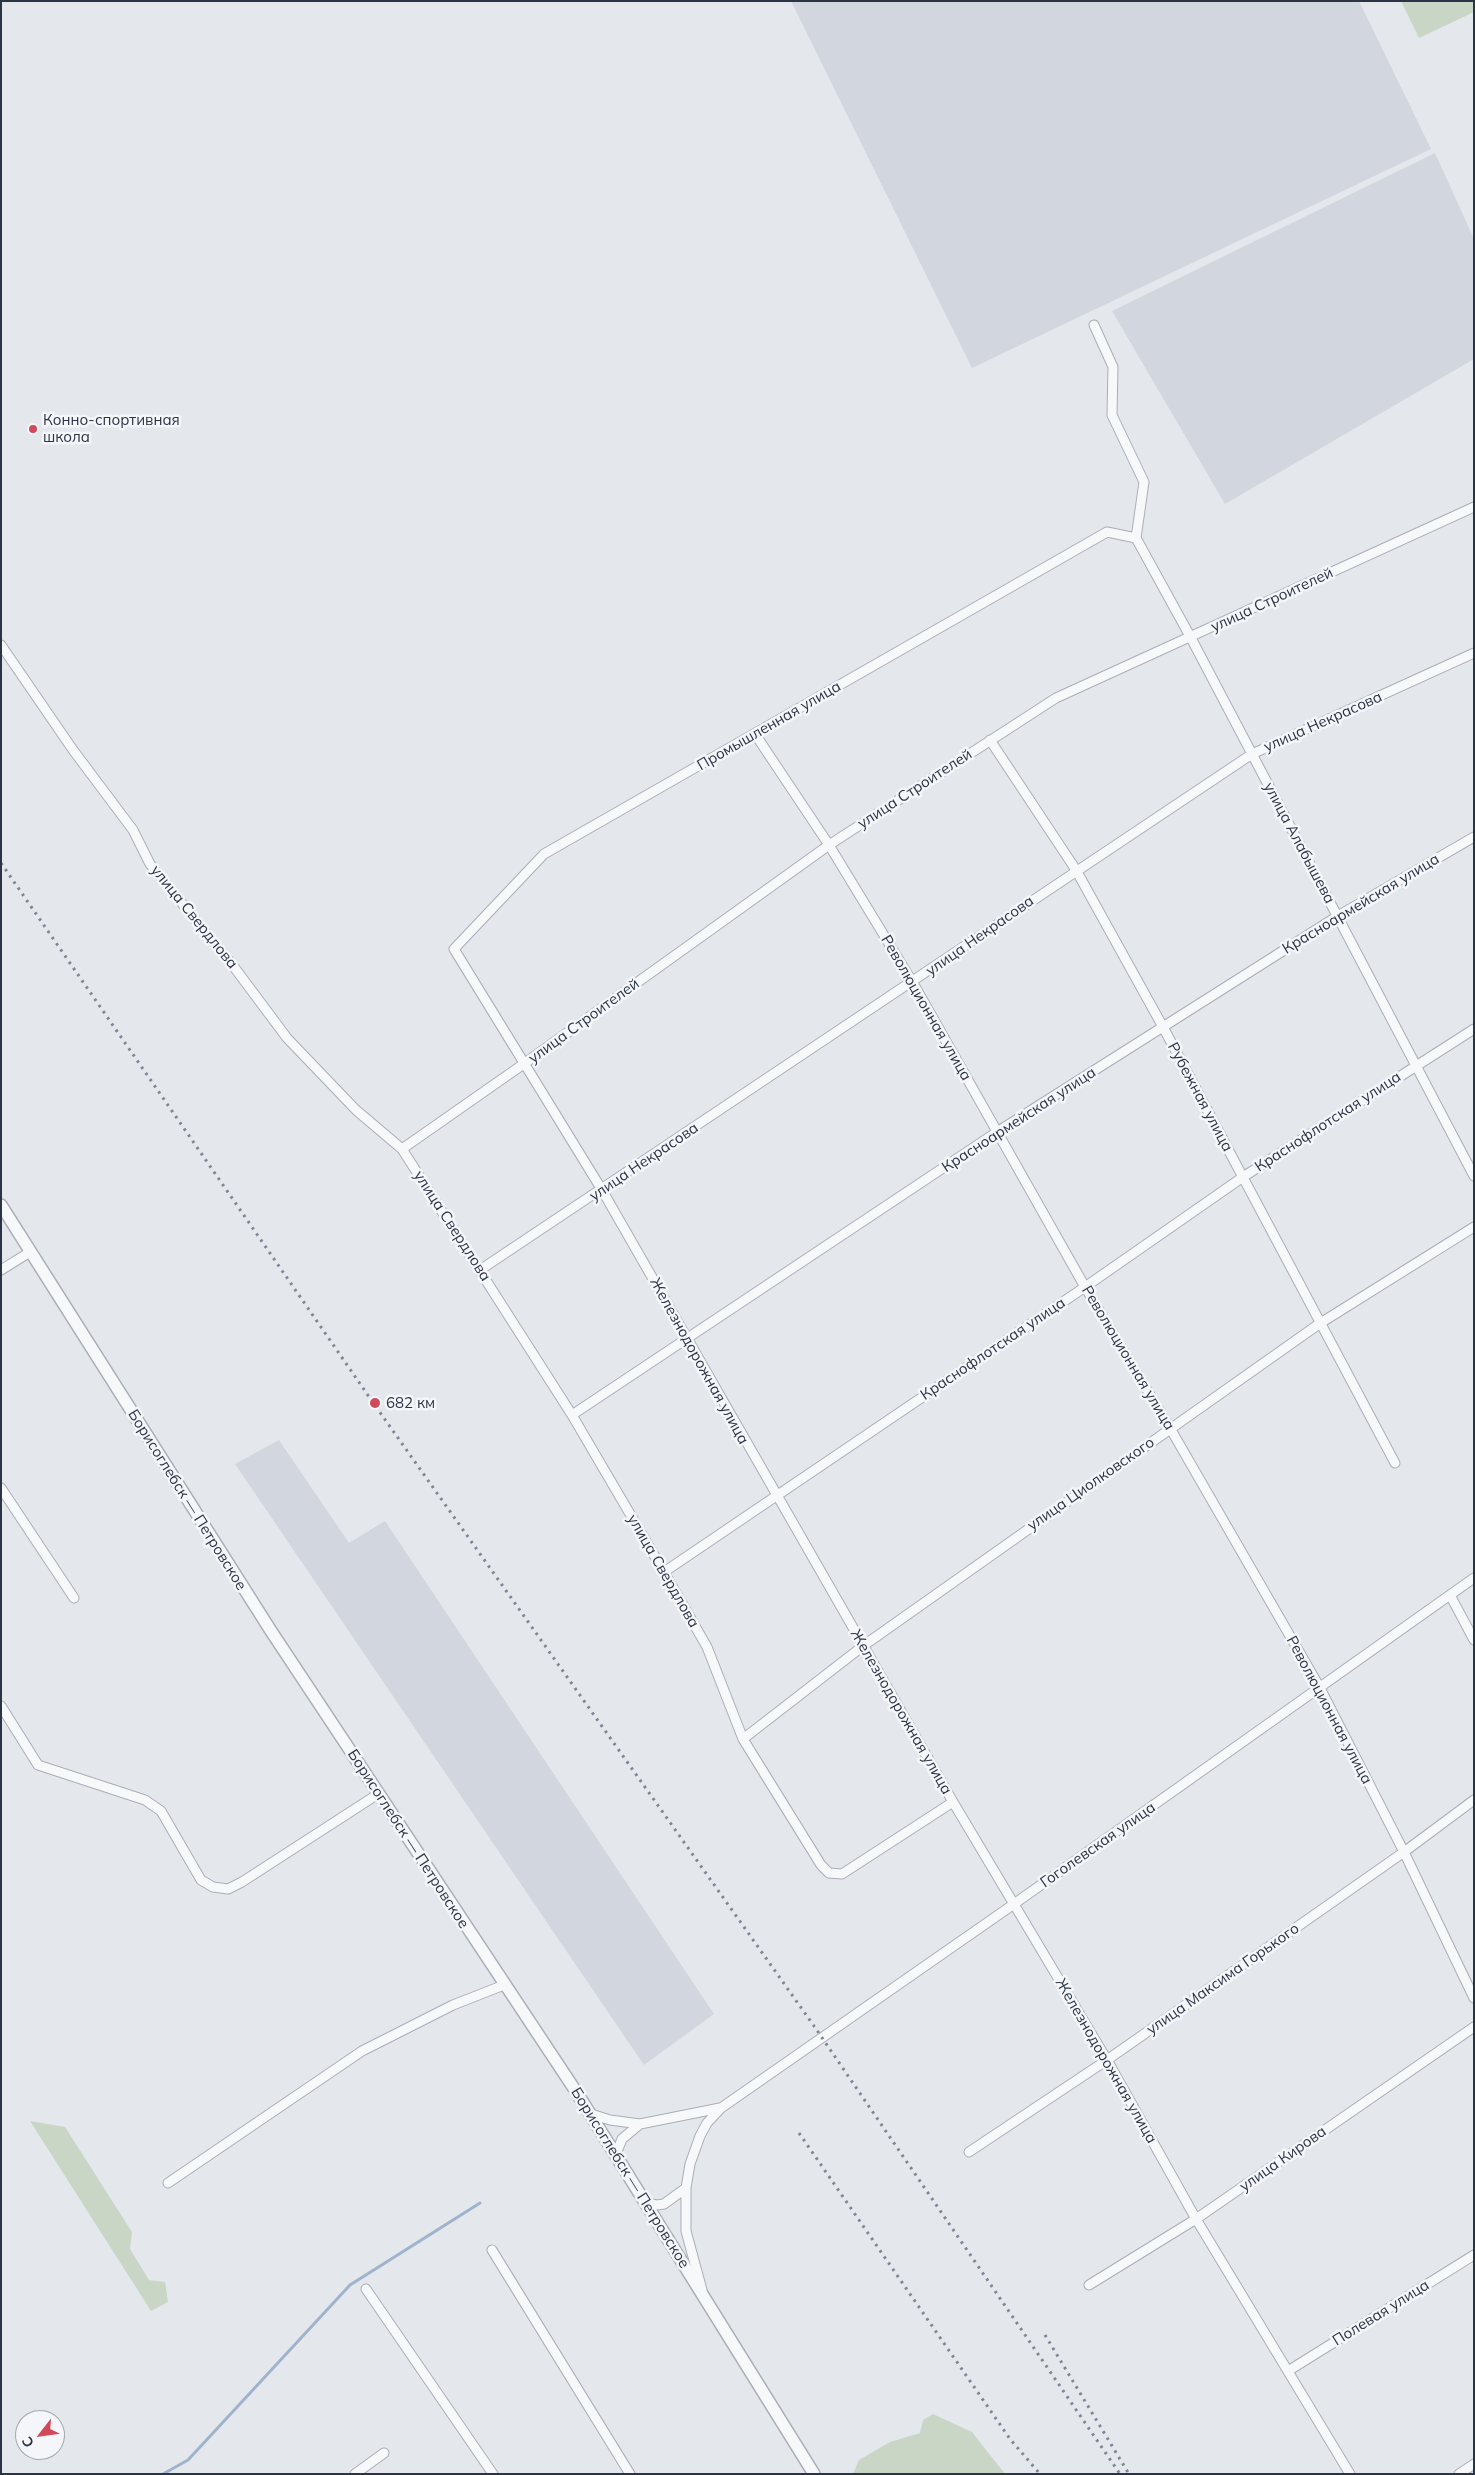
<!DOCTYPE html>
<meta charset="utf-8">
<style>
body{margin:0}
#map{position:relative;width:1475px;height:2475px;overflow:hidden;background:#e4e7ec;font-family:Mulish,sans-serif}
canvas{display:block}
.frame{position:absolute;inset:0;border:2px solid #2b3445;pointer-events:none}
.north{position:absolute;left:15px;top:2410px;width:50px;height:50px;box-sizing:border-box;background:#f4f6f9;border:1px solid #a4a8b1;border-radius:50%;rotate:240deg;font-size:14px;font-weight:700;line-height:20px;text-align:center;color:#2b3445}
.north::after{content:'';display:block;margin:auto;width:18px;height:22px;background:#d1495b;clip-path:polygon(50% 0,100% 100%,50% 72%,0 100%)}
</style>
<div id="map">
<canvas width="1475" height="2475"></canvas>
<div class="frame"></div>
<div class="north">С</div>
</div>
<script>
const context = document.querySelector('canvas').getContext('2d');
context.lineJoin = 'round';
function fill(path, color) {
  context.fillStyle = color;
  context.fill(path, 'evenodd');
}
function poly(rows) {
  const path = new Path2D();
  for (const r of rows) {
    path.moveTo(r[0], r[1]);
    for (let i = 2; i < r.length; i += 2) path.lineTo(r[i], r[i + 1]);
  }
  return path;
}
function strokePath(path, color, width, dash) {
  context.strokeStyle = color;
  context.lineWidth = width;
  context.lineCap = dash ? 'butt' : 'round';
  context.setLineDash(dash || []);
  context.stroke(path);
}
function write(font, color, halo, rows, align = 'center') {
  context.font = font + ' Mulish,sans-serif';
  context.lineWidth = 5;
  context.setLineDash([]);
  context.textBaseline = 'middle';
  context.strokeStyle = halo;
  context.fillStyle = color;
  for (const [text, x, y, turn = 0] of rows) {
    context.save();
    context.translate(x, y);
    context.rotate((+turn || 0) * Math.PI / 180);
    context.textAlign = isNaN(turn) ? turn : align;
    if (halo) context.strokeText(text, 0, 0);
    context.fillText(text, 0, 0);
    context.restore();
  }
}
const built = poly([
 [791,1,1359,1,1431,149,972,368],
 [1435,153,1474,239,1474,359,1225,504,1112,311],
 [279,1440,349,1543,385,1521,714,2014,644,2065,235,1464]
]);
const green = poly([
 [1401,1,1474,1,1474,12,1419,38],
 [30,2121,65,2127,132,2232,130,2249,149,2280,165,2282,168,2302,151,2311],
 [933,2414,972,2432,1005,2474,853,2474,859,2460,890,2442,920,2433,923,2420]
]);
const stream = poly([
 [163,2474,188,2460,350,2285,480,2203]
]);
const minor = poly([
 [1094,325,1113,367,1112,415,1144,482,1136,538,1191,638,1474,1176],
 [1136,538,1107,532,544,854,454,949,602,1190,953,1802,1107,2060,1196,2219,1350,2474],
 [1,645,73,750,133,830,150,864,234,967,287,1038,356,1110,402,1149,572,1415,664,1572,707,1647,743,1739,821,1865,829,1873,842,1874,953,1802],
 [755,734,829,845,913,983,1085,1287,1170,1428,1320,1688,1404,1852,1474,1998],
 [990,740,1076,870,1163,1027,1395,1463],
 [402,1149,525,1063,829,845,1056,698,1474,507],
 [1,1270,30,1252],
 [480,1270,1252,754,1474,653],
 [572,1415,997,1132,1338,916,1474,837],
 [1,1488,74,1598],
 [664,1572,1085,1287,1243,1177,1474,1029],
 [1450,1595,1474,1640],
 [1,1706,38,1765,145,1800,161,1811,201,1880,213,1887,228,1889,242,1882,378,1794],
 [743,1739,863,1646,1319,1324,1474,1227],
 [591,2114,610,2120,640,2124,720,2108],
 [969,2152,1107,2060,1404,1852,1474,1800],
 [616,2154,622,2139,640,2124],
 [168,2183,362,2051,453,2005,504,1985],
 [646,2203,657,2205,664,2204,686,2188],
 [492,2250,630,2474],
 [1089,2285,1196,2219,1474,2027],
 [366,2289,493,2474],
 [702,2290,686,2231,686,2188,690,2164,700,2136,707,2123,721,2108,1014,1904,1474,1578],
 [1288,2371,1474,2255],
 [355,2474,384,2453],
 [1459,2474,1474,2464]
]);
const tertiary = poly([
 [1,1205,271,1631,577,2093,814,2474]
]);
const rail = poly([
 [1,863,374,1404,814,2026,1120,2474],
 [799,2133,1010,2439,1040,2474],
 [1045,2335,1129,2474]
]);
const markers = [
 [33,429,5,"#d1495b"],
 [375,1403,6,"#d1495b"]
];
const poiNames = [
 ["Конно-спортивная",43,420],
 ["школа",43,437],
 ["682 км",386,1403]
];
const streetNames = [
 ["улица Строителей",1272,600,-25],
 ["улица Некрасова",1323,722,-24],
 ["Промышленная улица",769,726,-30],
 ["улица Строителей",915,789,-33],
 ["улица Алабышева",1299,843,62],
 ["Красноармейская улица",1361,904,-31],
 ["улица Свердлова",194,917,51],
 ["улица Некрасова",980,936,-35],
 ["Революционная улица",926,1008,60],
 ["улица Строителей",584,1021,-36],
 ["Рубежная улица",1200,1097,62],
 ["Красноармейская улица",1019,1120,-33],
 ["Краснофлотская улица",1328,1122,-33],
 ["улица Некрасова",644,1162,-34],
 ["улица Свердлова",452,1226,57],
 ["Краснофлотская улица",993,1349,-34],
 ["Революционная улица",1128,1358,59],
 ["Железнодорожная улица",699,1361,61],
 ["улица Циолковского",1091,1484,-35],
 ["Борисоглебск — Петровское",187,1500,58],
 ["улица Свердлова",663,1571,60],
 ["Революционная улица",1329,1710,62],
 ["Железнодорожная улица",901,1712,60],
 ["Борисоглебск — Петровское",408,1839,57],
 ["Гоголевская улица",1098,1845,-35],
 ["улица Максима Горького",1223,1979,-35],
 ["Железнодорожная улица",1106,2061,60],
 ["улица Кирова",1283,2159,-35],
 ["Борисоглебск — Петровское",630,2178,58],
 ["Полевая улица",1381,2313,-32]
];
fill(built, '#d2d6de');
fill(green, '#c9d6c5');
strokePath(stream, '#9fb4cc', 3);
strokePath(minor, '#a9aeb7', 11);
strokePath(tertiary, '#a9aeb7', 14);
strokePath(minor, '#f7f8fa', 9);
strokePath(tertiary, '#f7f8fa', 11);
strokePath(rail, '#7d8696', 3, [2.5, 5]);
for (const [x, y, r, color] of markers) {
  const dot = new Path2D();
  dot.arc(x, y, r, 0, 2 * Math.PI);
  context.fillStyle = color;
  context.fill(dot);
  strokePath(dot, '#f4f6f9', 2);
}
write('15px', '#2b3445', '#f4f6f9', poiNames, 'left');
write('15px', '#2b3445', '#f4f6f9', streetNames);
</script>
